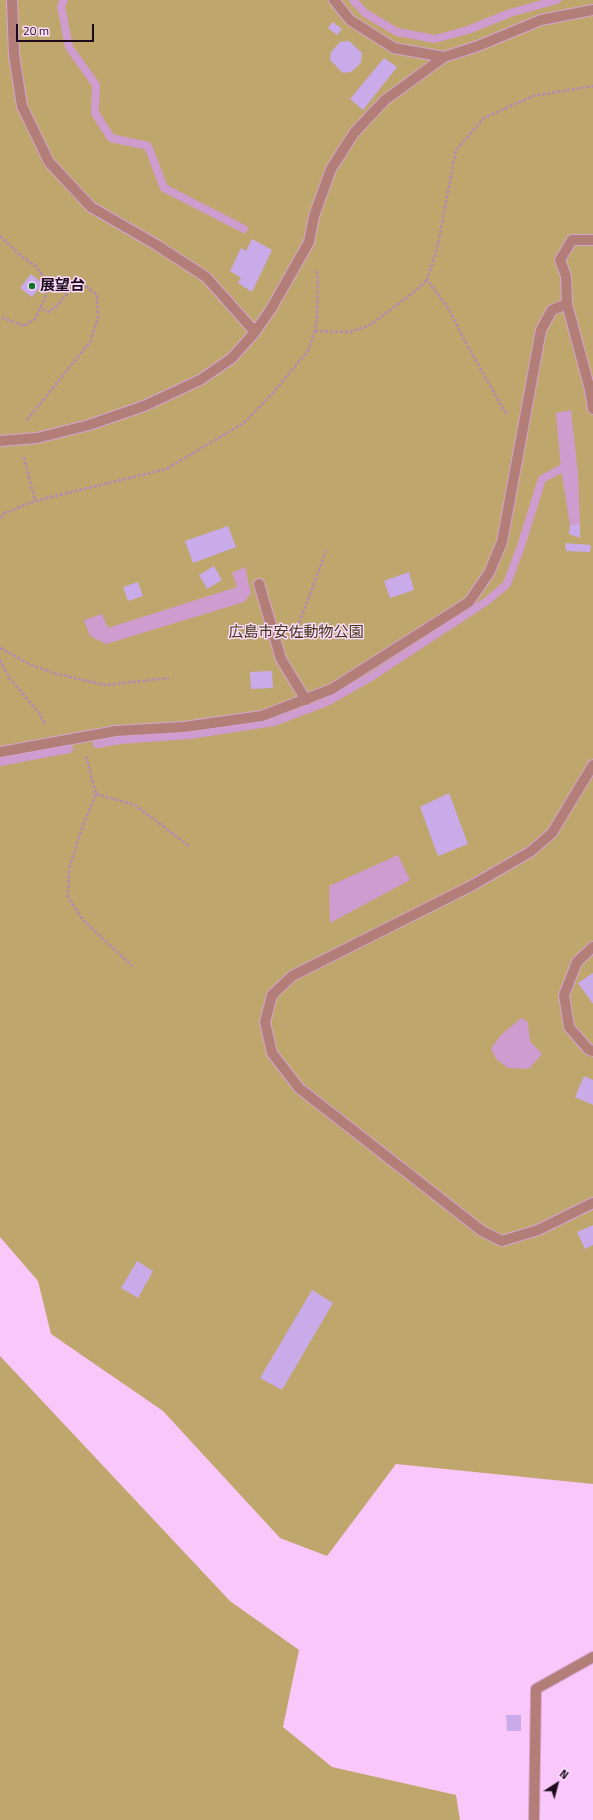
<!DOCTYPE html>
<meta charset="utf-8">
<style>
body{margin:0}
#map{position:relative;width:593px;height:1820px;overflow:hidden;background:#fac7fa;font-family:"Titillium Web",sans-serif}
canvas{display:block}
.north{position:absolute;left:537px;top:1764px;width:40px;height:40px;-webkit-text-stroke:3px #fbddfb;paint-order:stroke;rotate:36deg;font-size:11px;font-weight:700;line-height:16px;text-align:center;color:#1d0b1d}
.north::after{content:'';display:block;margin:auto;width:14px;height:18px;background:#1d0b1d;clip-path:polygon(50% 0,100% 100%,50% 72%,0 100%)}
.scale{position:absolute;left:16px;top:24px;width:78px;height:18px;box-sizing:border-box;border:2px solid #1d0b1d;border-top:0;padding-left:5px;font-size:12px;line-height:14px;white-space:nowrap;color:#1d0b1d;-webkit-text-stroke:3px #fbddfb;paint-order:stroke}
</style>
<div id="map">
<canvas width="593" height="1820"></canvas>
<div class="north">N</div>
<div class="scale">20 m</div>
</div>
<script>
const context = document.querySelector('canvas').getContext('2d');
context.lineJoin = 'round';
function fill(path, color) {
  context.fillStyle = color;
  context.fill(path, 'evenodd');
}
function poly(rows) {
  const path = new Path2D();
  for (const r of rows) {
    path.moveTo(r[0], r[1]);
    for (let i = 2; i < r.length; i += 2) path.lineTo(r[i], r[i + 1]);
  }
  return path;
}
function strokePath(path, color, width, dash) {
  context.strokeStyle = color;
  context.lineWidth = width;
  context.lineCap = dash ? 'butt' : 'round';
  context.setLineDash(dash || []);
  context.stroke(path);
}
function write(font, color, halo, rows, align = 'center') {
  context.font = font + ' "Titillium Web","Noto Sans JP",sans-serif';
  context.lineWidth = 3;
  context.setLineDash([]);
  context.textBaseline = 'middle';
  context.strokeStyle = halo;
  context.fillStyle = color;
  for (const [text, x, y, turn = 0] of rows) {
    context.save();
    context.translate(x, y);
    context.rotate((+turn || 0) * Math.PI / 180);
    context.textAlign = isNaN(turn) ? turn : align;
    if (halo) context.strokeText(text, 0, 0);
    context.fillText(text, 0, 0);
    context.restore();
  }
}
const green = poly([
 [0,0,593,0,593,1484,396,1464,327,1556,280,1538,163,1411,51,1334,38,1281,0,1237],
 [0,1356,230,1601,299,1650,283,1727,332,1767,456,1795,460,1820,0,1820]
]);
const water = poly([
 [571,410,578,474,580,524,570,525,561,469,556,413],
 [245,567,251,593,244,602,106,644,90,636,84,620,102,614,108,628,237,587,232,573],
 [398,855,410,880,330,923,329,886],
 [521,1018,528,1022,530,1041,542,1054,529,1069,508,1068,496,1059,491,1048,501,1035]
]);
const stream = poly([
 [64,0,61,6,69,47,96,85,95,113,111,138,148,146,164,188,244,229],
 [353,0,365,13,397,32,435,39,468,30,510,13,557,0],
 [97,744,120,740,190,735,274,722,327,702,371,677,487,601,507,584,521,546,542,479,561,469],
 [0,762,69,749]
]);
const building = poly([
 [333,22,342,29,337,35,328,28],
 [349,41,362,53,361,63,351,72,343,73,330,60,331,52,340,42],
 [384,58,397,67,363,110,350,99],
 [252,239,272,250,252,292,238,283,241,278,230,271,241,248,246,251],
 [31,274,43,284,32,297,20,288],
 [580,524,580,538,569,534,570,525],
 [228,526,236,547,193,563,185,541],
 [565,543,591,545,590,552,566,551],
 [214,566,222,580,207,589,199,575],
 [409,572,414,590,390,598,384,581],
 [138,582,143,596,128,601,123,587],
 [272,671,273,688,251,689,250,672],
 [449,793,468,844,438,856,420,807],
 [593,973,593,1004,578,983],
 [584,1076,593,1080,593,1105,575,1097],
 [593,1225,593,1245,585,1249,577,1232],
 [137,1261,153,1271,138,1298,121,1288],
 [312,1290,333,1303,282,1390,260,1378],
 [506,1715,521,1715,521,1731,507,1731]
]);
const path = poly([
 [0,236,21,256,37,267,48,284,45,298,35,319,24,326,0,317],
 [315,331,350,332,370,325,414,292,427,280],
 [507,413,505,412,464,339,449,309,427,280,437,249,456,150,484,118,533,96,593,86],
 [27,420,90,342,98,318,97,295,87,287,73,286,58,305,49,312,40,308],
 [24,457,35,501],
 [0,518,5,513,35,501,166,469,244,423,271,395,308,351,315,331,317,318,318,278,316,269],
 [294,637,326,551],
 [0,648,31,665,57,674,105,685,169,678],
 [0,660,10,679,40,714,45,724],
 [86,756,96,794,82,828,69,869,68,897,83,920,132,966],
 [96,794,135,805,189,846]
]);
const minor = poly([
 [12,0,14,55,22,106,49,162,91,207,155,244,206,277,255,332],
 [334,0,350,20,394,48,444,57],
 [593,240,572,240,560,260,566,276,567,304,590,390,593,409],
 [0,441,37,438,89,425,144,406,200,380,232,358,255,332,271,309,309,242,314,216,331,169,354,133,385,100,444,57,478,46,541,20,593,10],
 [259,584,281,659,306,700],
 [0,752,116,731,184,727,262,716,332,689,469,602,489,573,502,542,541,330,552,310,567,304],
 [593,765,552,833,530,852,471,886,292,976,272,995,265,1022,272,1053,299,1088,482,1231,502,1241,538,1230,593,1203],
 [593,947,577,962,564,995,569,1027,588,1049,593,1051],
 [534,1820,536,1689,593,1657]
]);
const markers = [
 [32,286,4,"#0a7426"]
];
const poiNames = [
 ["展望台",40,286]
];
const parkNames = [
 ["広島市安佐動物公園",296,633]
];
fill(green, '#bfa66d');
fill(water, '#cf9cd0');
strokePath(stream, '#cf9cd0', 8);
fill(building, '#c9abea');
strokePath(minor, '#d2a5d2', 12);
strokePath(path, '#b28ab2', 2.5, [3, 2]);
strokePath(minor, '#b47e78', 10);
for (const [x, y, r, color] of markers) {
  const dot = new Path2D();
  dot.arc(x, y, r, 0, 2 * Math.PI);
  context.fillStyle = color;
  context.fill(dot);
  strokePath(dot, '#fbddfb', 1.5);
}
write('bold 15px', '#1d0b1d', '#fbddfb', poiNames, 'left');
write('15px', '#403315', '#fbddfb', parkNames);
</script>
